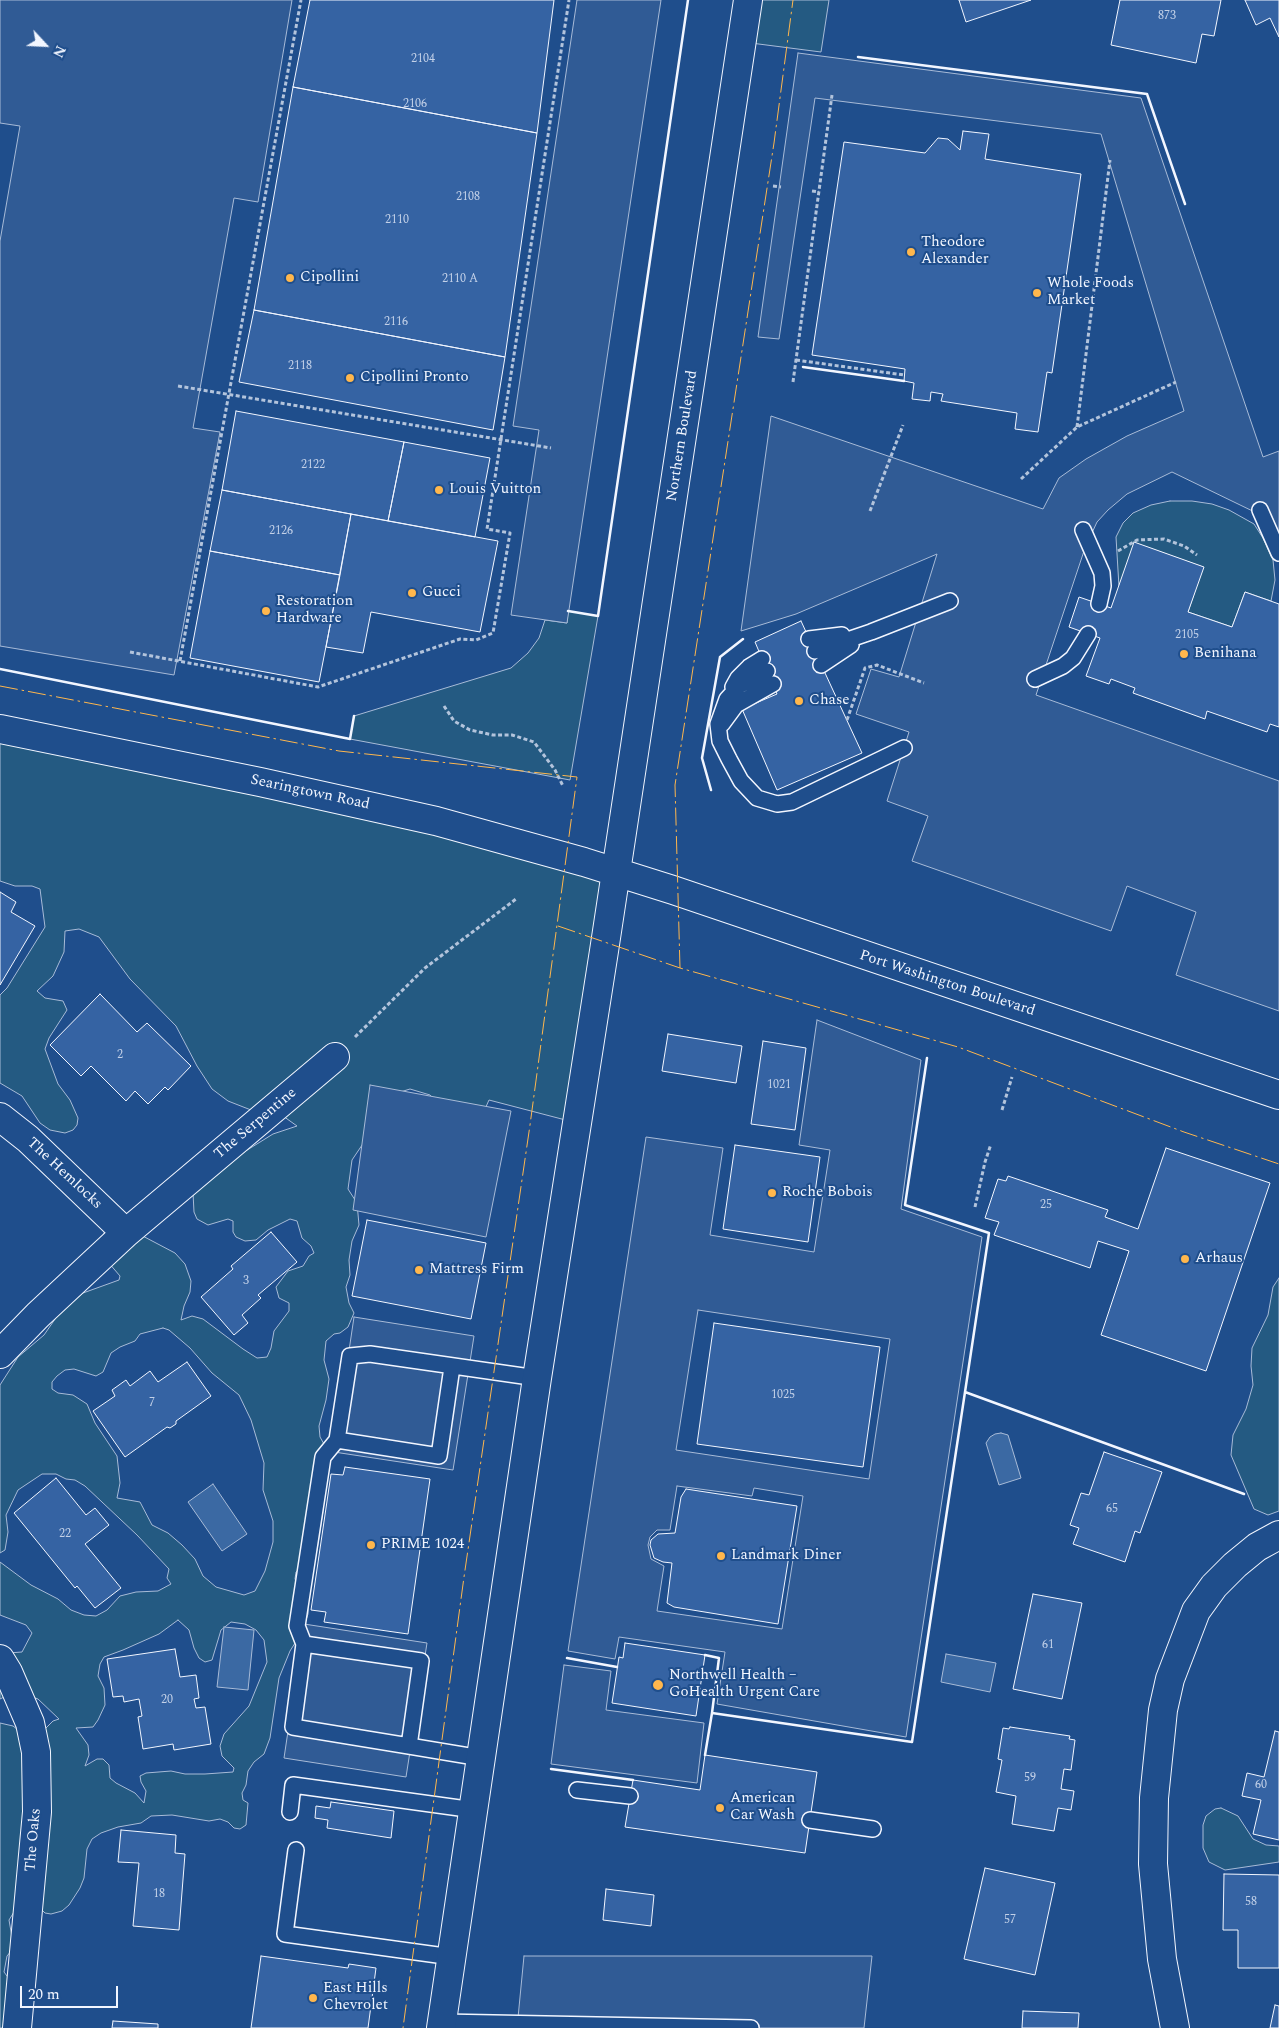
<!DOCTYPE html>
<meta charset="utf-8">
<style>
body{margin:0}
#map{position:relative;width:1279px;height:2028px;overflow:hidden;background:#1f4e8c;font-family:Spectral,serif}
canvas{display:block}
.north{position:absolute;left:20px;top:20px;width:50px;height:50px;-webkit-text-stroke:4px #1f4e8c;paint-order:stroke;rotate:115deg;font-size:14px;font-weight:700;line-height:20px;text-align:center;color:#f2f6ff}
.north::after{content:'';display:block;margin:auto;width:18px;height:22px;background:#f2f6ff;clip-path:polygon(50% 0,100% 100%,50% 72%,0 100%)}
.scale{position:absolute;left:20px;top:1986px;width:98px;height:22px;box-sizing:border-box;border:2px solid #f2f6ff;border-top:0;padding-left:6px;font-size:15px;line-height:18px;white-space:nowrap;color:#f2f6ff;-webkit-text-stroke:4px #1f4e8c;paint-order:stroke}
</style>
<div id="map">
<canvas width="1279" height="2028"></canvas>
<div class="north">N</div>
<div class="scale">20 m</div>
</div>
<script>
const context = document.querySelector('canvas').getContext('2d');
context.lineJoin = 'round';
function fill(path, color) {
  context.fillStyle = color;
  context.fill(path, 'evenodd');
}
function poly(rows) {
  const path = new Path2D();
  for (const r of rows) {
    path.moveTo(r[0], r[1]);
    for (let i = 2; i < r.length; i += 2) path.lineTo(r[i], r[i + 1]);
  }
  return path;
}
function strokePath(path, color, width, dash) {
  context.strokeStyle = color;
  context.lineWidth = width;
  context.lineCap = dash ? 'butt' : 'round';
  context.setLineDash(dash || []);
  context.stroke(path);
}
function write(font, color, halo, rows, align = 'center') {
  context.font = font + ' Spectral,serif';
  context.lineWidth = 4;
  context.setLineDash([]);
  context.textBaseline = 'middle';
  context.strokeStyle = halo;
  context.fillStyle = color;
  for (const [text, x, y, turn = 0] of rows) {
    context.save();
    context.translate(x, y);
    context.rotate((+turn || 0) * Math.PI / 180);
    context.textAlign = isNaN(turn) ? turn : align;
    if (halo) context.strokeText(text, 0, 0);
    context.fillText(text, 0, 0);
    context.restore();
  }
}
const green = poly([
 [749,0,829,0,821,52,743,42,749,0],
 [1170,501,1192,501,1212,504,1229,510,1254,524,1263,538,1273,560,1275,580,1271,601,1245,592,1232,627,1188,612,1203,567,1135,543,1119,587,1116,537,1123,523,1133,513,1151,505,1170,501],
 [568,611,598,616,570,780,350,739,354,716,511,668,528,653,539,638,545,620,567,623,568,611],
 [0,729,616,871,577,1123,489,1100,485,1109,442,1107,430,1095,410,1089,397,1093,352,1160,348,1189,357,1203,359,1225,352,1241,349,1260,350,1275,346,1287,349,1303,354,1313,348,1327,340,1333,334,1334,326,1341,324,1360,329,1379,326,1400,319,1426,320,1437,324,1444,330,1447,323,1511,317,1550,310,1568,299,1570,296,1572,295,1579,308,1603,308,1614,302,1632,290,1651,279,1678,270,1738,264,1754,254,1762,248,1771,246,1785,242,1793,243,1800,248,1803,246,1825,240,1829,234,1828,228,1822,220,1819,209,1821,172,1815,151,1816,141,1823,118,1827,101,1833,92,1839,87,1849,84,1878,80,1888,69,1905,62,1911,51,1914,45,1913,40,1908,19,1904,9,1920,13,1943,12,1950,7,1956,4,1972,10,1980,23,2028,0,2028,0,1723,13,1726,22,1733,39,1735,53,1721,59,1719,38,1699,27,1695,8,1695,0,1699,0,1650,8,1653,22,1652,32,1633,26,1625,0,1615,0,1562,31,1585,58,1599,71,1610,84,1615,96,1616,107,1610,120,1596,136,1592,158,1591,171,1584,167,1578,169,1569,137,1535,85,1486,75,1480,66,1479,56,1474,42,1474,18,1490,6,1515,8,1532,5,1550,0,1553,0,1385,18,1357,44,1335,62,1309,83,1293,119,1280,120,1276,108,1262,104,1233,108,1224,137,1233,175,1253,185,1264,191,1281,190,1292,184,1306,181,1320,192,1316,203,1319,243,1349,257,1358,267,1357,271,1348,274,1331,289,1311,289,1303,279,1298,276,1287,288,1271,303,1266,309,1256,314,1253,311,1246,302,1238,297,1221,290,1219,268,1230,256,1240,245,1241,236,1237,233,1232,233,1221,228,1219,208,1225,197,1219,194,1212,193,1193,203,1179,224,1169,244,1152,273,1134,297,1126,283,1116,251,1110,228,1101,212,1089,197,1066,176,1026,130,979,99,937,79,929,65,931,64,952,53,976,37,991,45,998,63,1001,67,1010,49,1038,45,1049,58,1084,70,1100,78,1118,77,1125,73,1130,65,1133,50,1130,40,1123,22,1096,0,1083,0,995,7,988,45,927,40,889,32,886,15,886,0,881,0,729],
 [163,1328,169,1330,190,1348,212,1373,239,1395,251,1420,264,1463,263,1490,273,1521,273,1542,265,1571,255,1591,244,1595,216,1587,203,1576,195,1559,182,1545,168,1533,152,1525,140,1502,117,1498,120,1483,117,1456,95,1423,87,1404,73,1395,58,1393,52,1389,52,1382,57,1376,65,1370,74,1369,96,1376,103,1372,111,1353,120,1347,135,1341,140,1334,163,1328],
 [178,1620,189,1630,194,1648,199,1658,205,1662,212,1660,221,1630,231,1622,245,1624,256,1630,264,1640,267,1662,249,1706,224,1734,220,1746,222,1756,234,1768,233,1772,205,1774,185,1774,171,1771,146,1773,140,1776,141,1782,146,1791,144,1803,135,1793,116,1783,110,1778,109,1765,103,1759,97,1759,85,1766,89,1755,88,1745,76,1728,93,1727,98,1720,105,1705,104,1688,98,1676,100,1664,104,1657,123,1650,159,1634,178,1620],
 [1279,1278,1279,1511,1268,1515,1254,1509,1231,1455,1233,1435,1246,1409,1253,1385,1251,1366,1252,1348,1268,1315,1273,1287,1279,1278],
 [1221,1808,1238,1816,1253,1839,1266,1845,1279,1846,1279,1862,1225,1870,1209,1862,1203,1848,1203,1825,1206,1816,1215,1809,1221,1808]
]);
const parking = poly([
 [0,0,292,0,258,202,234,198,193,428,220,432,174,675,0,646,0,241,20,126,0,123,0,0],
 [577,0,661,0,567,623,511,615,539,430,513,426,577,0],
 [798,53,1141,98,1263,457,1279,451,1279,541,1267,518,1172,472,1127,494,1108,510,1097,522,1085,548,1036,695,1279,781,1279,1011,1176,975,1196,912,1127,886,1111,931,912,861,928,816,887,801,909,732,856,714,871,669,899,677,937,554,796,614,741,631,771,416,1043,509,1059,478,1086,459,1127,436,1184,411,1101,134,815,98,779,339,758,337,798,53],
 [817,1020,921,1060,901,1209,982,1237,906,1737,717,1704,725,1652,619,1637,615,1659,568,1651,646,1137,723,1148,710,1235,814,1252,830,1150,799,1145,817,1020],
 [698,1310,890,1339,869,1479,676,1450,698,1310],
 [677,1486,752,1496,754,1488,803,1496,782,1629,657,1611,664,1566,651,1559,648,1545,650,1537,657,1530,670,1530,677,1486],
 [370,1085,511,1111,486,1237,353,1210,370,1085],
 [354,1317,474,1336,453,1470,334,1452,354,1317],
 [304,1624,427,1643,406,1777,284,1758,304,1624],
 [564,1665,611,1671,606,1710,704,1723,697,1783,551,1764,564,1665],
 [524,1956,872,1956,864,2028,517,2028,524,1956]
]);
const water = poly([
 [1001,1433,1008,1435,1021,1478,999,1485,986,1443,990,1437,995,1434,1001,1433],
 [213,1484,247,1534,222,1551,188,1502,213,1484],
 [224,1627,254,1630,248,1690,217,1687,224,1627],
 [946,1654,996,1663,990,1692,941,1682,946,1654]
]);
const building = poly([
 [310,0,554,0,537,133,293,87,310,0],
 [959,0,1031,0,966,22,959,0],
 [1120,0,1221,0,1214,36,1202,34,1196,63,1111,45,1120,0],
 [1245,0,1279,0,1279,37,1270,18,1256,25,1245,0],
 [293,87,537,133,505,357,254,310,293,87],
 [963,131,989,134,985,159,1081,174,1052,373,1047,372,1038,432,1015,429,1017,413,941,401,943,394,931,392,930,401,912,399,914,383,904,381,905,369,812,355,844,142,925,153,938,138,948,139,960,150,963,131],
 [254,310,505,357,493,430,239,382,254,310],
 [236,411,404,442,388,521,222,490,236,411],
 [404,442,490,458,475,537,388,521,404,442],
 [222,490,351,514,340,575,210,551,222,490],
 [351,514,498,541,480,632,371,612,363,653,326,647,351,514],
 [1134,542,1204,567,1188,612,1232,627,1245,592,1279,604,1279,727,1270,724,1267,732,1207,711,1205,719,1133,693,1135,688,1111,679,1109,684,1086,676,1100,638,1069,627,1079,597,1111,608,1134,542],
 [210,551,340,575,319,682,190,658,210,551],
 [801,621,862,753,777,790,742,709,777,694,755,642,801,621],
 [0,892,16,902,11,912,35,926,0,985,0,892],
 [100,994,137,1032,147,1023,191,1066,168,1090,165,1087,148,1104,135,1091,126,1101,91,1066,81,1076,50,1045,100,994],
 [668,1034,742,1046,736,1083,662,1071,668,1034],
 [763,1041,806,1048,795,1130,751,1124,763,1041],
 [735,1145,820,1157,808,1242,723,1229,735,1145],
 [1166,1148,1270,1183,1206,1371,1101,1335,1129,1251,1098,1241,1090,1268,994,1235,999,1222,985,1218,998,1179,1006,1181,1008,1176,1108,1210,1105,1217,1138,1229,1166,1148],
 [367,1220,486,1243,471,1319,352,1296,367,1220],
 [271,1232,297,1262,258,1295,261,1298,242,1315,248,1323,234,1335,201,1297,233,1269,231,1266,271,1232],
 [714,1323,880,1347,863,1467,697,1444,714,1323],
 [187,1362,211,1396,176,1421,176,1424,170,1428,167,1427,125,1457,93,1411,115,1396,112,1390,126,1380,130,1386,150,1371,158,1382,187,1362],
 [1104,1452,1162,1472,1140,1533,1135,1531,1125,1562,1073,1544,1079,1528,1070,1525,1081,1493,1089,1495,1104,1452],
 [345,1467,430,1479,408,1634,324,1622,326,1612,311,1610,331,1474,343,1475,345,1467],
 [56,1478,86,1515,95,1508,109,1525,85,1544,121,1588,95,1608,77,1586,75,1588,14,1513,56,1478],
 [686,1489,797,1506,778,1624,674,1607,667,1603,672,1563,663,1562,654,1558,650,1545,651,1540,658,1534,675,1533,681,1497,686,1489],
 [1033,1594,1082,1603,1062,1699,1013,1689,1033,1594],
 [625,1643,705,1655,696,1716,612,1703,619,1657,623,1658,625,1643],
 [175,1649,180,1677,196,1675,199,1698,194,1699,196,1708,205,1707,211,1744,174,1750,173,1744,143,1749,138,1717,142,1716,139,1699,124,1702,123,1696,113,1697,107,1659,175,1649],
 [1010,1727,1070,1736,1069,1739,1075,1740,1071,1770,1064,1769,1061,1789,1074,1791,1071,1810,1058,1808,1054,1831,1012,1824,1016,1796,996,1792,1002,1760,998,1759,1003,1728,1009,1729,1010,1727],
 [1275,1731,1279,1732,1279,1840,1253,1834,1261,1800,1242,1796,1247,1773,1264,1777,1275,1731],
 [705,1755,817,1772,805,1853,625,1827,633,1780,700,1790,705,1755],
 [331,1802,394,1811,391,1838,327,1828,328,1820,315,1818,316,1806,330,1808,331,1802],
 [121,1830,176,1835,175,1853,185,1854,179,1930,133,1926,139,1863,118,1862,121,1830],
 [985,1868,1055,1883,1035,1975,964,1959,985,1868],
 [1224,1874,1279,1875,1279,1968,1238,1968,1238,1930,1223,1930,1224,1874],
 [606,1889,654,1895,651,1926,603,1920,606,1889],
 [261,1956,348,1968,349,1964,376,1968,368,2028,251,2028,261,1956],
 [1275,2005,1279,2006,1279,2028,1270,2028,1275,2005],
 [1023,2011,1079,2013,1078,2028,1022,2028,1023,2011],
 [113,2021,158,2024,158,2028,112,2028,113,2021]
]);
const path = poly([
 [773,186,781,187],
 [812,191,819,192],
 [796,360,904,375],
 [793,382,832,95],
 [178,386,551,448],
 [1077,427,1110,160],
 [1021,479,1077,427,1176,382],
 [870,511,903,425],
 [1118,551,1137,540,1164,539,1184,546,1197,555],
 [130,652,318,687,460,639,476,640,493,633,510,533,487,529,569,0],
 [180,661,301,0],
 [444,706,454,721,470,730,493,735,512,735,534,742,555,770,563,786],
 [847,720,865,668,877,665,924,683],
 [355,1037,425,968,516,899],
 [1002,1110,1012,1077],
 [975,1207,985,1162,991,1144]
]);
const service = poly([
 [1260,510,1279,553],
 [1083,530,1102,573,1103,586,1099,604],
 [809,639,842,635],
 [815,651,871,632,950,601],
 [821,665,851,645],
 [767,671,739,686,727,699,718,724,720,741,729,759,741,781,757,798,777,804,792,802,904,748],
 [1035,679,1063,666,1073,658,1088,634],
 [733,687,738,678,749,667,762,659],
 [722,724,736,705,773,684],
 [337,1440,439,1456,452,1367],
 [304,1644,297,1626,323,1457,337,1440,350,1356,370,1354,537,1378],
 [409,1746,421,1661,304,1644,293,1727,409,1746,481,1758],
 [577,1790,630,1796],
 [290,1812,293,1785,474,1810],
 [810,1820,873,1829],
 [296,1850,285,1934,452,1957],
 [442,2022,751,2028]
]);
const minor = poly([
 [0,1117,28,1139,126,1233],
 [0,1354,38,1315,126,1233,335,1057],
 [0,1659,8,1672,30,1723,36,1752,37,1812,17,2028],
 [1175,2028,1162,1959,1153,1864,1154,1798,1163,1710,1170,1679,1196,1611,1214,1586,1235,1565,1257,1547,1279,1535]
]);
const primary = poly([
 [0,729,260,782,436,821,584,862,673,890,1279,1095],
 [441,2028,537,1378,604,951,748,0]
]);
const wall = poly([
 [858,57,1147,94,1185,204],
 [803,367,904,381],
 [568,611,598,616,688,0],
 [0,669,350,739,354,716],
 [711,790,702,758,720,657,743,639],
 [927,1058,905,1205,989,1233,965,1392],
 [705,1655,719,1658,712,1713,912,1742,965,1392,1244,1494],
 [567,1658,617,1667],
 [705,1755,712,1713],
 [551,1769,633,1780]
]);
const power = poly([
 [0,686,339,751,577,777,530,1125,464,1577,403,2028],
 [558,926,680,968,958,1047,1184,1132,1279,1164],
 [680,968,675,785,774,143,793,0]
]);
const markers = [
 [911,252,5,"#ffb74d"],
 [290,278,5,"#ffb74d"],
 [1037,293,5,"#ffb74d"],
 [350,378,5,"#ffb74d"],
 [439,490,5,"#ffb74d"],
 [412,593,5,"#ffb74d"],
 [266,611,5,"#ffb74d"],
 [1184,654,5,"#ffb74d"],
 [799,701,5,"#ffb74d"],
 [772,1193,5,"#ffb74d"],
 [1185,1259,5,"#ffb74d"],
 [419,1270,5,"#ffb74d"],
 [371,1545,5,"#ffb74d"],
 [721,1556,5,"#ffb74d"],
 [658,1685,6,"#ffb74d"],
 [720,1808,5,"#ffb74d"],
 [313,1998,5,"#ffb74d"]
];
const numberNames = [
 ["873",1167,17],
 ["2104",423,60],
 ["2106",415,105],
 ["2108",468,198],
 ["2110",397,221],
 ["2110 A",460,280],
 ["2116",396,323],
 ["2118",300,367],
 ["2122",313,466],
 ["2126",281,532],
 ["2105",1187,636],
 ["2",120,1056],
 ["1021",779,1086],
 ["25",1046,1206],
 ["3",246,1282],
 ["1025",783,1396],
 ["7",152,1404],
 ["65",1112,1510],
 ["22",65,1535],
 ["61",1048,1646],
 ["20",167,1701],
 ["59",1030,1779],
 ["60",1261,1786],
 ["18",159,1895],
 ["58",1251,1903],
 ["57",1010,1921]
];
const poiNames = [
 ["Theodore",921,243],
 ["Alexander",921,260],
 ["Cipollini",300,278],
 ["Whole Foods",1047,284],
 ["Market",1047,301],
 ["Cipollini Pronto",360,378],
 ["Louis Vuitton",449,490],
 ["Gucci",422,593],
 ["Restoration",276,602],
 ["Hardware",276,619],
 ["Benihana",1194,654],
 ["Chase",809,701],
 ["Roche Bobois",782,1193],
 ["Arhaus",1195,1259],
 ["Mattress Firm",429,1270],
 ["PRIME 1024",381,1545],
 ["Landmark Diner",731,1556],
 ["Northwell Health –",669,1676],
 ["GoHealth Urgent Care",669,1693],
 ["American",730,1799],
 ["Car Wash",730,1816],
 ["East Hills",323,1989],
 ["Chevrolet",323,2006]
];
const streetNames = [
 ["Northern Boulevard",683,436,-81],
 ["Searingtown Road",310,793,12],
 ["Port Washington Boulevard",947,984,18],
 ["The Serpentine",256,1124,-40],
 ["The Hemlocks",64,1174,43],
 ["The Oaks",34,1840,-85]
];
fill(green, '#245a82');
strokePath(green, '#a8bbd7', 1);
fill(parking, '#305b95');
strokePath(parking, '#a8bbd7', 1);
fill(water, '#3b69a3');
strokePath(water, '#a8bbd7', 1);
fill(building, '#3563a3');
strokePath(building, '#f2f6ff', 1);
strokePath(service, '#f2f6ff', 18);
strokePath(minor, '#f2f6ff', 30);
strokePath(primary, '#f2f6ff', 30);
strokePath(path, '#b3c4dc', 3, [4, 2.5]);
strokePath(service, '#1f4e8c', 15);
strokePath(minor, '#1f4e8c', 28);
strokePath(primary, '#1f4e8c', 28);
strokePath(wall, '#f2f6ff', 2.5);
strokePath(power, '#ffb74d', 1, [18, 4, 2.5, 4]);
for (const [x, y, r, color] of markers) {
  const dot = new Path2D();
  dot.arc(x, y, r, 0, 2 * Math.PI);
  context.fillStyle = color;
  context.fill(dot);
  strokePath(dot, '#1f4e8c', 2);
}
write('12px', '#c3d1e8', null, numberNames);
write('15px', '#f2f6ff', '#1f4e8c', poiNames, 'left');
write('15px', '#f2f6ff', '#1f4e8c', streetNames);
</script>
